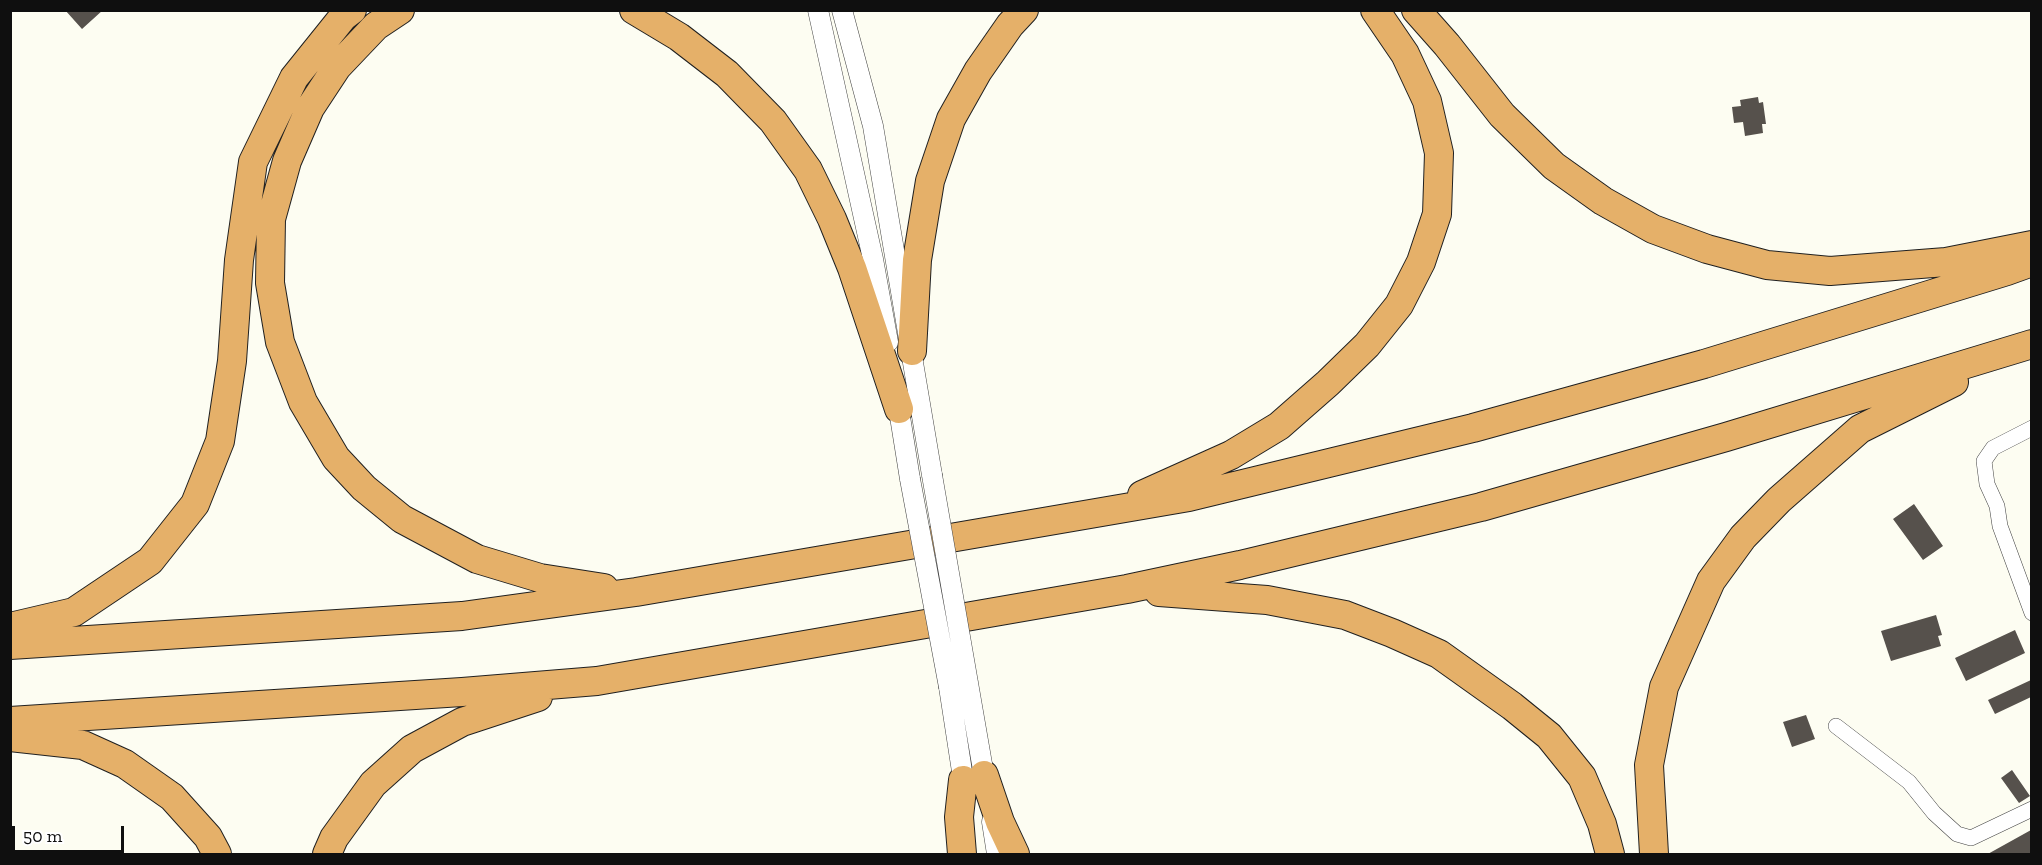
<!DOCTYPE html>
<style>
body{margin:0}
#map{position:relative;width:2042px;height:865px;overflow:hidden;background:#fdfdf2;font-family:"Zilla Slab",serif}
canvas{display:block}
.frame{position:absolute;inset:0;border:12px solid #0f0f0f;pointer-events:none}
.scale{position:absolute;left:12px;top:826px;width:112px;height:27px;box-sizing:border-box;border:3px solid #0f0f0f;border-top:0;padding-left:8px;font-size:18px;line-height:21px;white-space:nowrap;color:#0f0f0f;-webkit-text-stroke:4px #fff;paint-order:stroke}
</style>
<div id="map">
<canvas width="2042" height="865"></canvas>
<div class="frame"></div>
<div class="scale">50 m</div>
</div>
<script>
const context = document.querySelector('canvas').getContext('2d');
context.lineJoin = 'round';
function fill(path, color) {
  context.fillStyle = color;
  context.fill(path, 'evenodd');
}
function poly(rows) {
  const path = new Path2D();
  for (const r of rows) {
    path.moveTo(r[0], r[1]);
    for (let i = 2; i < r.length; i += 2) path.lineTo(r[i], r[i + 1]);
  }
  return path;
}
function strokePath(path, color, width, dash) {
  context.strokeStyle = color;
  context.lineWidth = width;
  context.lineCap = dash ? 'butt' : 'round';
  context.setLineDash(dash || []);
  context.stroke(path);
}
const building = poly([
 [65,10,103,10,82,29],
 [1758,97,1759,103,1763,102,1766,124,1762,124,1763,133,1745,136,1743,122,1734,123,1732,107,1741,106,1740,100],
 [1914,504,1943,546,1923,560,1893,519],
 [1936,615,1942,635,1938,636,1941,646,1891,661,1881,631],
 [2015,630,2025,653,1966,681,1955,658],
 [2031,680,2031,697,1995,714,1988,700],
 [1806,715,1815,739,1792,747,1783,722],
 [2012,770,2030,796,2019,803,2001,778],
 [2031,830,2031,855,1986,855]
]);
const minor = poly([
 [2032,428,1993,448,1984,461,1987,484,1997,506,2000,526,2032,613],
 [1836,726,1909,782,1934,813,1957,834,1971,838,2032,809]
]);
const tertiary = poly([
 [818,10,873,259,888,342],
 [842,10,873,126,932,475],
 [897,398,910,479],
 [968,683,986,787],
 [949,687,965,791],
 [992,822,997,854]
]);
const motorway = poly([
 [400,10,376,26,337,67,310,108,287,161,271,219,270,283,280,342,303,402,336,458,364,488,402,519,477,559,540,578,604,588],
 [634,10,679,37,727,74,773,121,808,170,832,219,852,268,899,409],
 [1416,10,1447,45,1502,115,1554,166,1603,201,1653,229,1707,249,1767,265,1830,271,1946,262,2032,245],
 [912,351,917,260,930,181,951,119,978,71,1010,25,1024,10],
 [1142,495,1231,455,1279,426,1328,383,1367,345,1399,305,1421,262,1437,214,1439,153,1427,101,1405,54,1375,10],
 [1159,592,1267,600,1345,615,1392,633,1439,654,1512,706,1549,736,1582,777,1602,824,1610,854],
 [10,627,74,612,150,561,195,504,220,441,232,361,239,260,253,162,294,78,343,17,352,10],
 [10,645,462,616,636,592,1189,497,1473,428,1704,364,2007,271,2032,262],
 [10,721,462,692,597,681,1127,589,1240,565,1481,507,1726,437,2032,344],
 [10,737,83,745,125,764,172,797,208,837,217,854],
 [984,775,1000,822,1015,854],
 [327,854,334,838,373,784,412,749,462,722,538,697],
 [962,854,959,817,963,780],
 [1654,854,1649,765,1664,687,1711,581,1743,537,1779,500,1860,429,1954,382]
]);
const tertiaryBridge = poly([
 [932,475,968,683],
 [910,479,949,687]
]);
fill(building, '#56514c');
strokePath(minor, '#424242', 16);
strokePath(tertiary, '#424242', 21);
strokePath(motorway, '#202020', 30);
strokePath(minor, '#fff', 15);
strokePath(tertiary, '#fff', 20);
strokePath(motorway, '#e5b069', 28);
strokePath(tertiaryBridge, '#424242', 21, []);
strokePath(tertiaryBridge, '#fff', 20);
</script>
